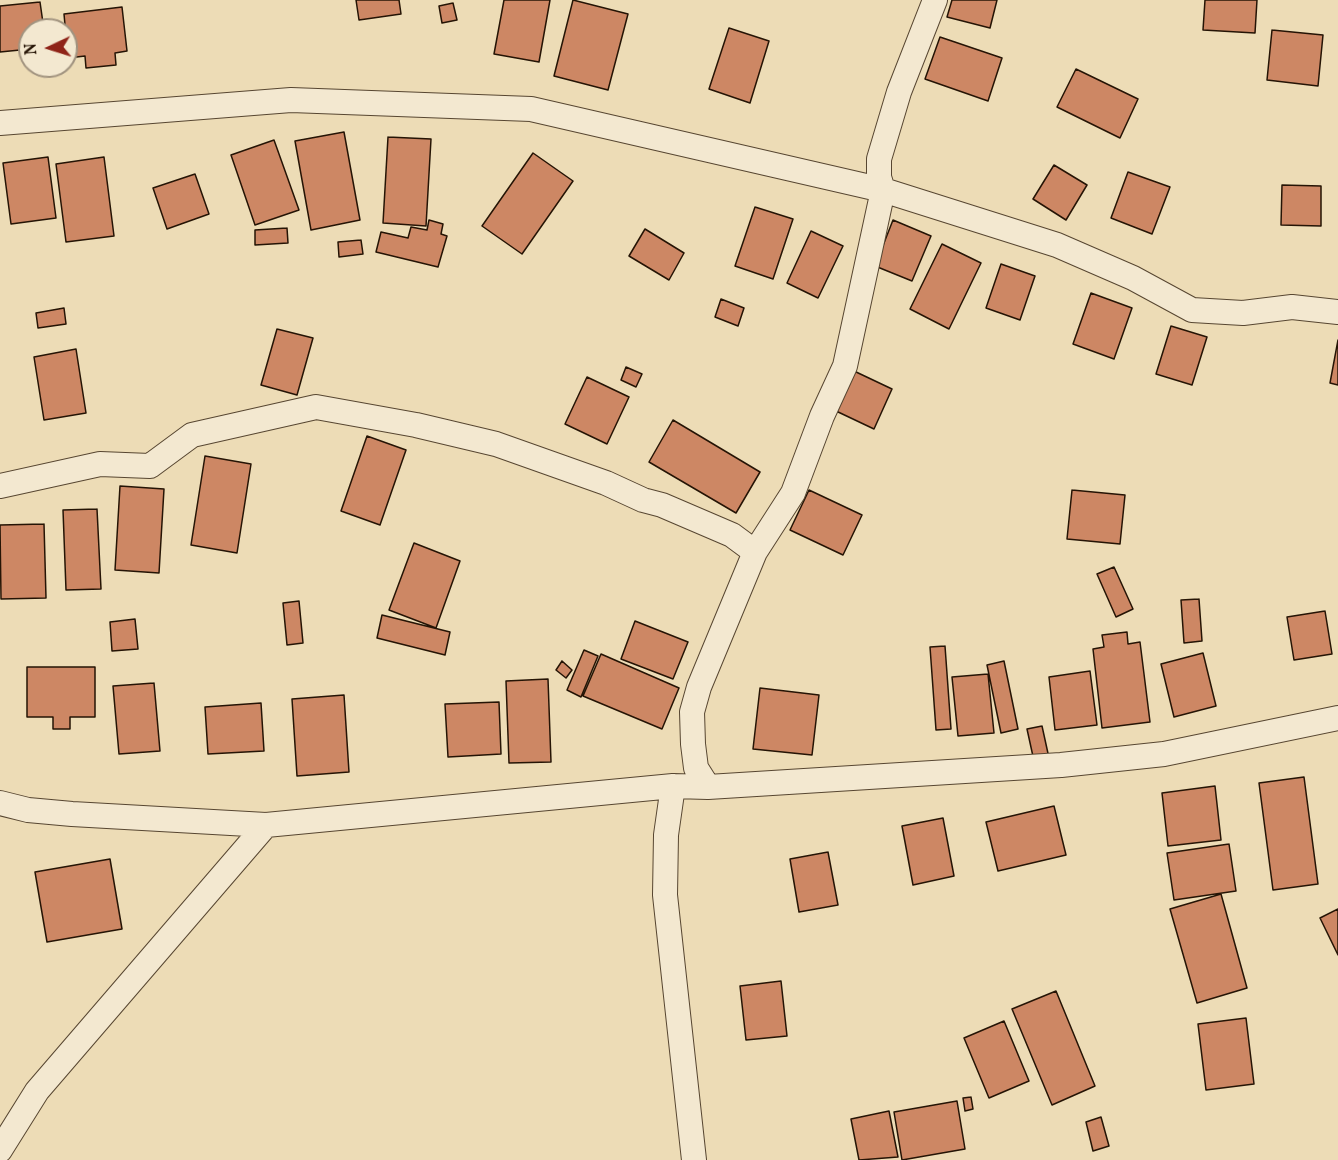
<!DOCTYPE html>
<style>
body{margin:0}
#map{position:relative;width:1338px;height:1160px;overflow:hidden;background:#eddcb6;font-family:Vollkorn,serif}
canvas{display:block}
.north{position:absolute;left:18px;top:18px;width:60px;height:60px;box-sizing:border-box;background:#f3e8d0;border:2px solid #a1937f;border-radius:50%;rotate:266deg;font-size:16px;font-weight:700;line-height:24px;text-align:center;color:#251405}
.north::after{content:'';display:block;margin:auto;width:21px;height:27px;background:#8f2418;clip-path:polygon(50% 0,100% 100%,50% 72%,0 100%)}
</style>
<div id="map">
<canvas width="1338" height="1160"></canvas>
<div class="north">N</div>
</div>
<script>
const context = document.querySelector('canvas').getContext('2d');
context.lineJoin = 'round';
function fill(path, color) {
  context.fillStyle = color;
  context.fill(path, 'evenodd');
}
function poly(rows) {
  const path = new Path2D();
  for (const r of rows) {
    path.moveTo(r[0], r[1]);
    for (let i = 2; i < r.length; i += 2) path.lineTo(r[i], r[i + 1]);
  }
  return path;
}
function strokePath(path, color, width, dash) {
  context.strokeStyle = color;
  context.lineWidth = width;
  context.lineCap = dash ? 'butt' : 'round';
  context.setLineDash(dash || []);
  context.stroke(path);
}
const building = poly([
 [356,0,399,0,401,14,359,20,356,0],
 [504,0,550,0,539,62,494,54,504,0],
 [573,0,628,14,608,90,554,76,573,0],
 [952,0,997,0,990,28,947,17,952,0],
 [1205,0,1257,0,1255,33,1203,30,1205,0],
 [40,2,44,30,30,30,30,49,0,52,0,6,40,2],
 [453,3,457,20,442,23,439,6,453,3],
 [122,7,127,51,115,53,116,65,86,68,85,56,68,58,64,14,122,7],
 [729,28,769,41,750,103,709,89,729,28],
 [1272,30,1323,35,1318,86,1267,80,1272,30],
 [940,37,1002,58,988,101,925,79,940,37],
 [1076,69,1138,99,1120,138,1057,107,1076,69],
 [344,132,360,220,311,230,295,141,344,132],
 [388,137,431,139,426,226,383,223,388,137],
 [274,140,299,210,255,225,231,155,274,140],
 [533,153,573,181,522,254,482,226,533,153],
 [48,157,56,218,11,224,3,163,48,157],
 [104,157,114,236,66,242,56,164,104,157],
 [1054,165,1087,185,1066,220,1033,199,1054,165],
 [1128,172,1170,187,1152,234,1111,218,1128,172],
 [195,174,209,214,167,229,153,188,195,174],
 [1282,185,1321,186,1321,226,1281,225,1282,185],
 [755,207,793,219,773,279,735,266,755,207],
 [429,220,443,224,441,234,447,236,438,267,376,252,381,232,408,238,411,227,427,230,429,220],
 [893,220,931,236,912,281,875,266,893,220],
 [287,228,288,243,255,245,255,230,287,228],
 [645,229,684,253,669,280,629,256,645,229],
 [811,231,843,246,818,298,787,283,811,231],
 [361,240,363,254,339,257,338,242,361,240],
 [942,244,981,263,949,329,910,309,942,244],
 [1001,264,1035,276,1020,320,986,308,1001,264],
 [1091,293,1132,308,1114,359,1073,344,1091,293],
 [721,299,744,308,738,326,715,317,721,299],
 [64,308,66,324,38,328,36,313,64,308],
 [1171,326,1207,337,1192,385,1156,374,1171,326],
 [277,329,313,338,297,395,261,385,277,329],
 [1338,340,1338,385,1330,383,1338,340],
 [76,349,86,413,44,420,34,357,76,349],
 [626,367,642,374,636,387,621,380,626,367],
 [854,371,892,389,874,429,836,411,854,371],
 [587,377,629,397,607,444,565,424,587,377],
 [673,420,760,472,736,513,649,462,673,420],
 [367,436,406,450,380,525,341,511,367,436],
 [205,456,251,464,237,553,191,545,205,456],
 [120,486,164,489,159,573,115,570,120,486],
 [809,490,862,515,843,555,790,530,809,490],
 [1072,490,1125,495,1120,544,1067,539,1072,490],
 [97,509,101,589,66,590,63,510,97,509],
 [44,524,46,598,1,599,0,525,44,524],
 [414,543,460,561,436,628,389,610,414,543],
 [1114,567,1133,609,1116,617,1097,574,1114,567],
 [1199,599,1202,641,1184,643,1181,600,1199,599],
 [299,601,303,643,287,645,283,603,299,601],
 [1325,611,1332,654,1294,660,1287,617,1325,611],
 [382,615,450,632,445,655,377,638,382,615],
 [135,619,138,649,112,651,110,622,135,619],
 [635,621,688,642,673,679,621,659,635,621],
 [1127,632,1128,644,1140,642,1150,722,1102,728,1093,649,1104,647,1102,635,1127,632],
 [945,646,951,729,936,730,930,647,945,646],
 [584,650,598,656,581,697,567,690,584,650],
 [1203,653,1216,706,1174,717,1161,664,1203,653],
 [601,654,679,688,662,729,583,696,601,654],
 [562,661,572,670,566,678,556,670,562,661],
 [1004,661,1018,729,1001,733,987,665,1004,661],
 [27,667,95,667,95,717,70,717,70,729,53,729,53,717,27,717,27,667],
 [1090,671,1097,725,1055,730,1049,677,1090,671],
 [988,674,994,733,958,736,952,677,988,674],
 [548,679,551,762,509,763,506,681,548,679],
 [154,683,160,751,119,754,113,686,154,683],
 [760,688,819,695,812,755,753,749,760,688],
 [344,695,349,772,297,776,292,699,344,695],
 [499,702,501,754,448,757,445,704,499,702],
 [261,703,264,751,208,754,205,707,261,703],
 [1042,726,1049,758,1034,761,1027,729,1042,726],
 [1304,777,1318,884,1273,890,1259,783,1304,777],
 [1215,786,1221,840,1168,846,1162,793,1215,786],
 [1054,806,1066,855,998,871,986,822,1054,806],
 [943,818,954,876,913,885,902,826,943,818],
 [1229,844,1236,891,1174,900,1167,853,1229,844],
 [828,852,838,905,799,912,790,859,828,852],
 [110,859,122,929,47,942,35,872,110,859],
 [1221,894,1247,988,1197,1003,1170,909,1221,894],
 [1338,909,1338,955,1320,918,1338,909],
 [781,981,787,1036,746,1040,740,986,781,981],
 [1056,991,1095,1086,1052,1105,1012,1009,1056,991],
 [1246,1018,1254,1084,1206,1090,1198,1024,1246,1018],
 [1004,1021,1029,1081,989,1098,964,1038,1004,1021],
 [971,1097,973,1109,965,1111,963,1098,971,1097],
 [957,1101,965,1149,902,1160,894,1112,957,1101],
 [889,1111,898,1157,859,1160,851,1119,889,1111],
 [1101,1117,1109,1146,1093,1151,1086,1122,1101,1117]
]);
const street = poly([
 [0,123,291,100,531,109,883,190,1057,245,1133,278,1192,310,1243,313,1292,307,1338,312],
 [0,486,100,464,150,466,192,435,316,407,416,425,496,444,606,483,643,500,662,505,732,535,755,552],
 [673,786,666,835,665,895,694,1160],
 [708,787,696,768,693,744,692,712,699,687,755,552,793,493,822,416,845,366,883,190,879,177,879,159,899,92,935,0],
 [0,803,28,810,72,814,266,825,673,786,708,787,1061,765,1164,754,1338,718],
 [0,1150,37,1091,266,825]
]);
fill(building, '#cd8764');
strokePath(building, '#251405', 1.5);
strokePath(street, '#574631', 26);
strokePath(street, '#f3e8d0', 24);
</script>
